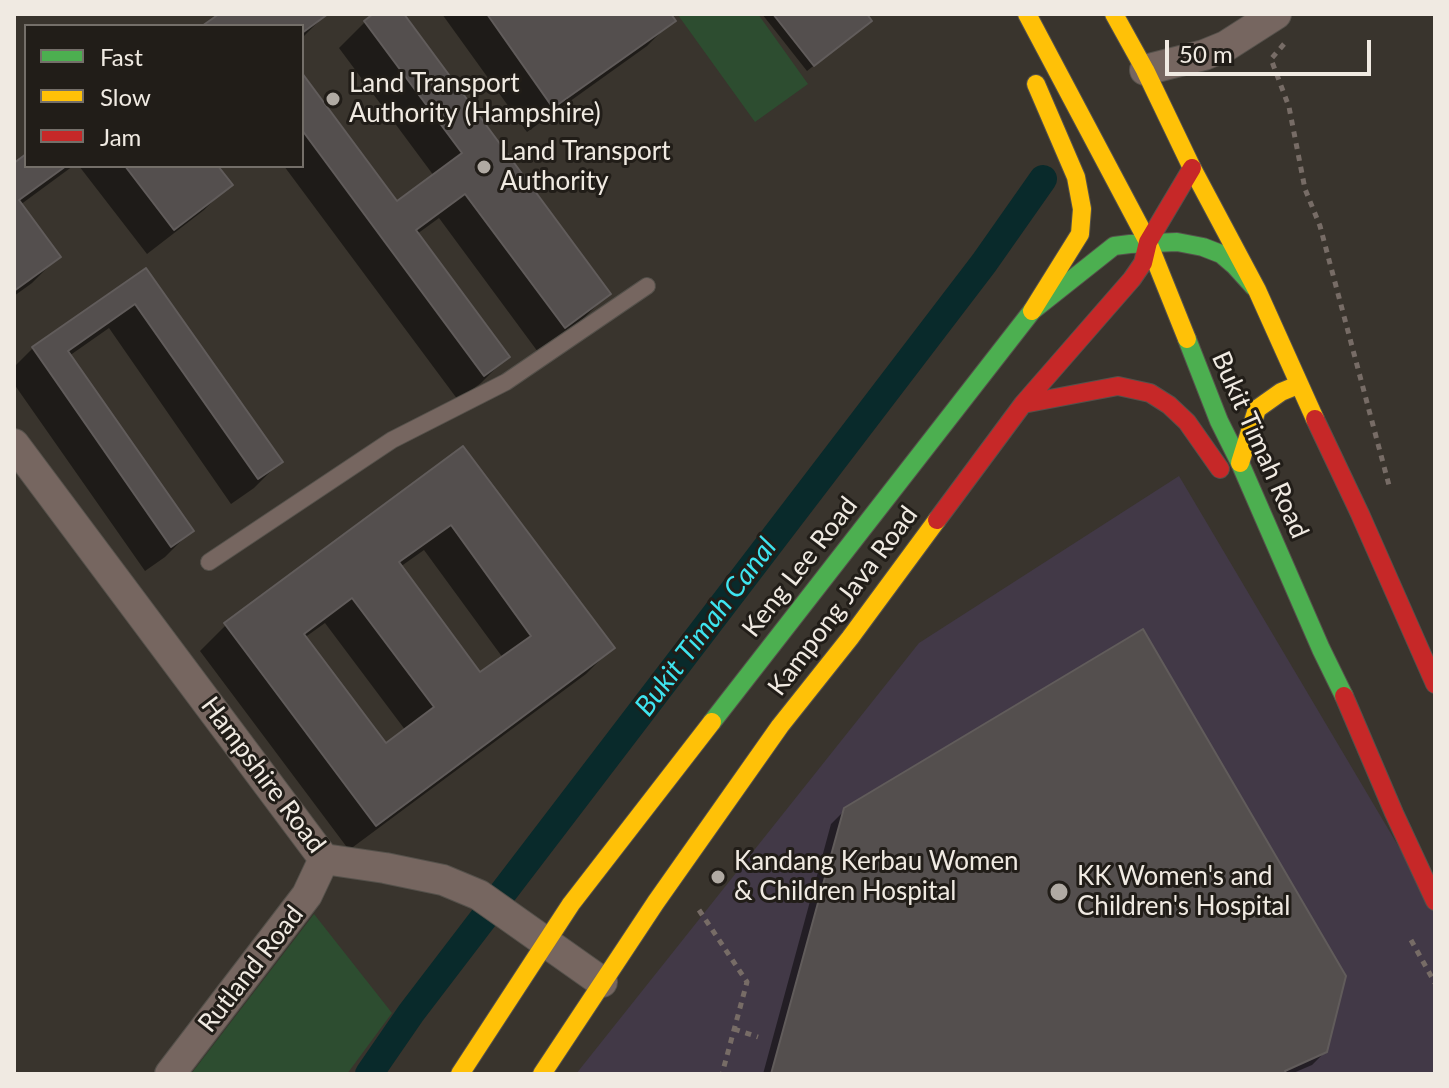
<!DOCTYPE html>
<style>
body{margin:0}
#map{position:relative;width:1449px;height:1088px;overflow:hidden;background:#39342d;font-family:Lato,sans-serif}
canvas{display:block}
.frame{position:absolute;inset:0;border:16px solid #f0eae2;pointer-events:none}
.legend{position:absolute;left:24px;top:24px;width:280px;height:144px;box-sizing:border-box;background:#211d18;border:2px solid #746f69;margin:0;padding:10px 14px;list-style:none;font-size:24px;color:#f0eae2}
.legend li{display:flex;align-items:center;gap:16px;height:40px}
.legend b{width:40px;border:2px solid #746f69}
.scale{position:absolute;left:1165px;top:40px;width:206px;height:36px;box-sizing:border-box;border:4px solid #f0eae2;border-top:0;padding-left:10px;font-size:24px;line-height:28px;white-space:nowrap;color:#f0eae2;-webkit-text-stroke:6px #211d18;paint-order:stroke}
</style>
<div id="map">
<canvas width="1449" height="1088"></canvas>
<div class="frame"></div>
<ul class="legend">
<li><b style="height:10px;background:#4caf50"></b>Fast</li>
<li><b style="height:10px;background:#ffc107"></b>Slow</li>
<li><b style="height:10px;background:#c62828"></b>Jam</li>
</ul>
<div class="scale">50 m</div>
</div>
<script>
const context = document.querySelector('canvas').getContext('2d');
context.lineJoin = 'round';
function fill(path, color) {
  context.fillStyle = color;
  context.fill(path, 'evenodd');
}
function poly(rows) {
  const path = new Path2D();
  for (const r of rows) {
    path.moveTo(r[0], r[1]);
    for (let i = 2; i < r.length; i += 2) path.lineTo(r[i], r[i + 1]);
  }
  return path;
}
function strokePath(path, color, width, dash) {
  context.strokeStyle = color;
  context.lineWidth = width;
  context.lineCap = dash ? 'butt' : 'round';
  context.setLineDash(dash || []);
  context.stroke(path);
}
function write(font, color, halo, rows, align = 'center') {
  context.font = font + ' Lato,sans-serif';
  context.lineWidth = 6;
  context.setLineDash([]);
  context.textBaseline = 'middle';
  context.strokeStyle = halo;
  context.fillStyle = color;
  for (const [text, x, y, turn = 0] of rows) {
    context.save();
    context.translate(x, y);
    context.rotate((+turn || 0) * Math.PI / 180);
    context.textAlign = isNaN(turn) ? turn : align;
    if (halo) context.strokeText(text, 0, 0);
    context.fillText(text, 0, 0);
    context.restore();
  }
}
const medical = poly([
 [1179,476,1435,908,1435,1074,576,1074,919,643]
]);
const green = poly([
 [680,14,758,14,808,84,755,122,678,15],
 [314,914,392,1013,347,1074,191,1074]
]);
const shadow = poly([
 [222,14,326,14,302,38,302,26,206,26],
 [377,14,401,14,608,294,582,320,538,352,439,218,417,234,507,357,481,383,458,400,284,166,302,166,302,76,396,204,434,176,339,48,365,22],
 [442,14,669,14,673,20,647,46,527,132],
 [762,14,865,14,864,26,807,71],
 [26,157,26,166,73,166,20,205,58,257,32,283,14,296,14,166],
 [79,166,216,166,230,184,204,210,147,254],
 [146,270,280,462,254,488,231,504,109,328,69,356,191,531,165,557,145,571,14,384,14,367,33,348],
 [463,449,612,648,586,674,349,850,200,651,226,625],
 [424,550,503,658,480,675,400,567],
 [325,623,406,731,386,746,304,638],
 [845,810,1326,1051,1312,1065,1291,1074,763,1074,831,824]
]);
const canal = poly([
 [369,1074,411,1013,984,263,1043,179]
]);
const building = poly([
 [219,14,328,14,302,33,302,26,202,26,219,14],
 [373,14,404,14,611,294,565,328,465,194,416,230,510,357,484,376,302,130,302,73,397,201,462,153,364,21,373,14],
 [487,14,671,14,676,21,553,108,487,14],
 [773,14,867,14,872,21,814,66,773,14],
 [26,154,26,166,66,166,19,200,61,257,14,291,14,163,26,154],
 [125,166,218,166,233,185,174,230,125,166],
 [146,268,283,462,258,479,135,304,68,351,194,531,171,547,32,347,146,268],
 [463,446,615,648,376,826,224,623,463,446],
 [451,525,531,636,480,672,399,562,451,525],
 [352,598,434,707,386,743,304,634,352,598],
 [1143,629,1346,976,1327,1052,1285,1071,1286,1074,771,1074,844,808,1143,629]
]);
const path = poly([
 [1284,44,1271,59,1289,107,1305,189,1320,226,1390,489],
 [699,910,747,982,722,1074],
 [1411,940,1435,983],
 [734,1029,758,1037]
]);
const lane = poly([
 [209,562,392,440,506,382,647,286]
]);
const street = poly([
 [1145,70,1204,55,1226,46,1276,14],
 [14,444,324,859,385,868,443,880,479,895,602,982],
 [170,1074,307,895,324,859]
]);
const fast = poly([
 [1187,339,1219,421,1240,463,1321,649,1344,696],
 [712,722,1032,311,1114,246,1130,244,1177,242,1203,247,1221,254,1235,266,1254,287]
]);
const slow = poly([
 [1027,14,1148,242,1187,339],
 [1114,14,1145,70,1192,168,1257,290,1315,419],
 [1032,311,1080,234,1082,209,1076,177,1036,84],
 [1240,463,1257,409,1281,392,1298,385],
 [460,1074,571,904,712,722],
 [542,1074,656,902,780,726,850,638,937,520]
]);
const jam = poly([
 [1023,404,1118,386,1150,393,1169,405,1187,422,1220,469],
 [1315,419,1360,514,1435,684],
 [937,520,1023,404,1132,279,1143,263,1148,242,1192,168],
 [1344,696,1394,813,1435,901]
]);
const markers = [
 [333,99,8,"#b0aaa3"],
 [484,167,8,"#b0aaa3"],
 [718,877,8,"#b0aaa3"],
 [1059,892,10,"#b0aaa3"]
];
const poiNames = [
 ["Land Transport",349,84],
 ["Authority (Hampshire)",349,114],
 ["Land Transport",500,152],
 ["Authority",500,182],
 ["Kandang Kerbau Women",734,862],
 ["& Children Hospital",734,892],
 ["KK Women's and",1077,877],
 ["Children's Hospital",1077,907]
];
const streetNames = [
 ["Bukit Timah Road",1260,445,66],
 ["Keng Lee Road",800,567,-52],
 ["Kampong Java Road",843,601,-53],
 ["Hampshire Road",263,775,53],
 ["Rutland Road",251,969,-52]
];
const waterNames = [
 ["Bukit Timah Canal",706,627,-53]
];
fill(medical, '#423947');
fill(green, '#2d4d30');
fill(shadow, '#0007');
strokePath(canal, '#092a2b', 28);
fill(building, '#544f4e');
strokePath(building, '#615c5b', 2);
strokePath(lane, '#55514b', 18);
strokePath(street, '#55514b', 32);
strokePath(fast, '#55514b', 20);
strokePath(slow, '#55514b', 20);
strokePath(jam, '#55514b', 20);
strokePath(path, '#776c66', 5, [6, 6]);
strokePath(lane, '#766660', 16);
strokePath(street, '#766660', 30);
strokePath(fast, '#4caf50', 18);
strokePath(slow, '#ffc107', 18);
strokePath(jam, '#c62828', 18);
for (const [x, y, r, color] of markers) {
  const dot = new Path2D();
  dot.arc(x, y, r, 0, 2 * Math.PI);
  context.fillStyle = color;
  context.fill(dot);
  strokePath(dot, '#211d18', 3);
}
write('26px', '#f0eae2', '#211d18', poiNames, 'left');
write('26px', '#f0eae2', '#211d18', streetNames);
write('italic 28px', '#3ee4ef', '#211d18', waterNames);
</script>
